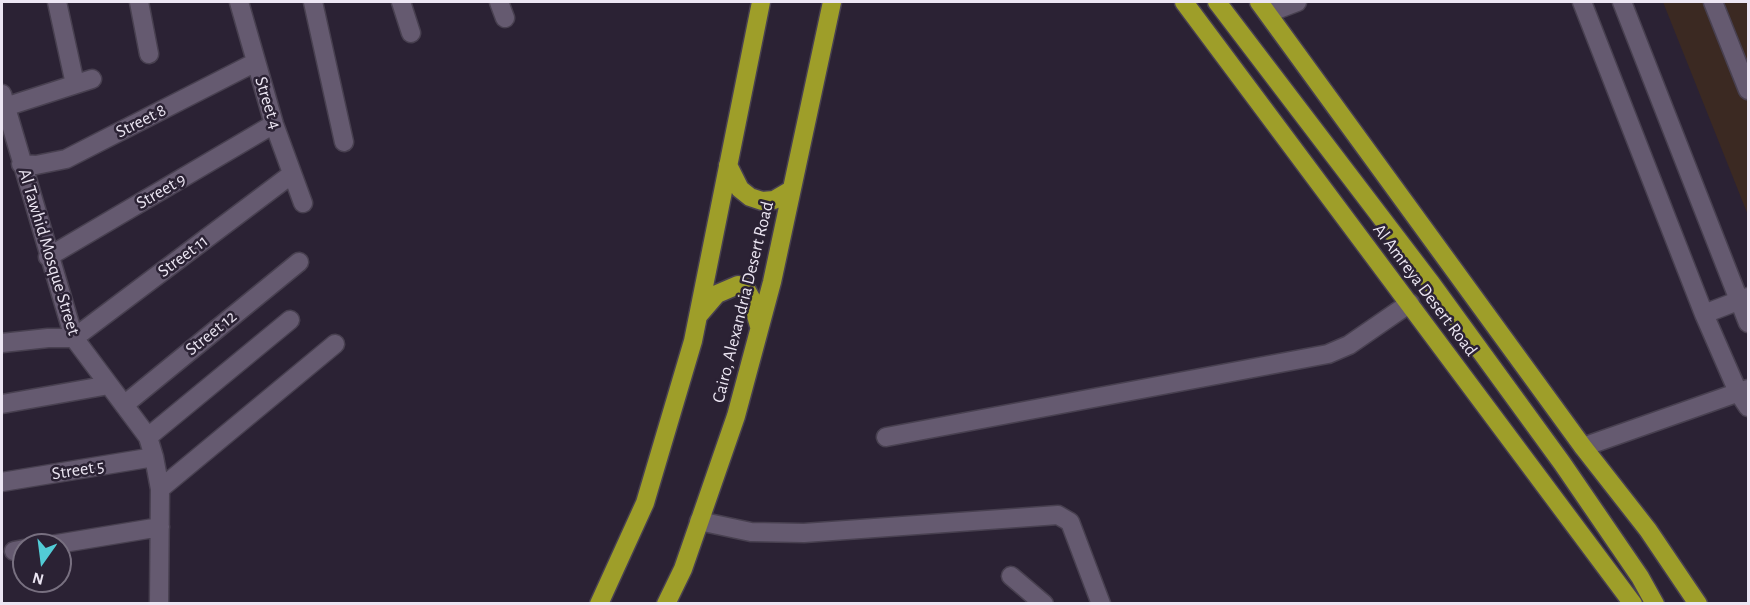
<!DOCTYPE html>
<style>
body{margin:0}
#map{position:relative;width:1750px;height:605px;overflow:hidden;background:#2b2234;font-family:"Alegreya Sans",sans-serif}
canvas{display:block}
.frame{position:absolute;inset:0;border:3px solid #ece6f3;pointer-events:none}
.north{position:absolute;left:12px;top:533px;width:60px;height:60px;box-sizing:border-box;background:#2b2234;border:2px solid #787080;border-radius:50%;rotate:194deg;font-size:16px;font-weight:700;line-height:24px;text-align:center;color:#ece6f3}
.north::after{content:'';display:block;margin:auto;width:21px;height:27px;background:#52ccd6;clip-path:polygon(50% 0,100% 100%,50% 72%,0 100%)}
</style>
<div id="map">
<canvas width="1750" height="605"></canvas>
<div class="frame"></div>
<div class="north">N</div>
</div>
<script>
const context = document.querySelector('canvas').getContext('2d');
context.lineJoin = 'round';
function fill(path, color) {
  context.fillStyle = color;
  context.fill(path, 'evenodd');
}
function poly(rows) {
  const path = new Path2D();
  for (const r of rows) {
    path.moveTo(r[0], r[1]);
    for (let i = 2; i < r.length; i += 2) path.lineTo(r[i], r[i + 1]);
  }
  return path;
}
function strokePath(path, color, width, dash) {
  context.strokeStyle = color;
  context.lineWidth = width;
  context.lineCap = dash ? 'butt' : 'round';
  context.setLineDash(dash || []);
  context.stroke(path);
}
function write(font, color, halo, rows, align = 'center') {
  context.font = font + ' "Alegreya Sans",sans-serif';
  context.lineWidth = 5;
  context.setLineDash([]);
  context.textBaseline = 'middle';
  context.strokeStyle = halo;
  context.fillStyle = color;
  for (const [text, x, y, turn = 0] of rows) {
    context.save();
    context.translate(x, y);
    context.rotate((+turn || 0) * Math.PI / 180);
    context.textAlign = isNaN(turn) ? turn : align;
    if (halo) context.strokeText(text, 0, 0);
    context.fillText(text, 0, 0);
    context.restore();
  }
}
const industrial = poly([
 [1663,2,1748,2,1748,215]
]);
const minor = poly([
 [57,2,75,84],
 [139,2,149,54],
 [239,2,274,124,303,203],
 [313,2,344,142],
 [401,2,411,33],
 [499,2,505,18],
 [1582,2,1704,314,1738,392,1748,407],
 [1622,2,1748,323],
 [1713,2,1748,90],
 [1268,13,1297,2],
 [2,94,74,338,148,437,154,457,160,489,159,604],
 [5,107,92,79],
 [21,164,36,165,66,159,256,62],
 [48,257,274,124],
 [1704,314,1748,297],
 [2,343,48,338,74,338,292,174],
 [2,404,109,385],
 [124,405,299,262],
 [148,437,290,320],
 [886,437,1328,354,1349,345,1410,303],
 [1583,447,1748,389],
 [2,482,154,457],
 [160,489,335,344],
 [699,521,751,532,804,533,1058,515,1070,522,1101,604],
 [51,545,160,527],
 [14,551,24,549],
 [1011,576,1044,604]
]);
const highway = poly([
 [1184,2,1633,604],
 [1217,2,1431,283,1562,463,1640,577,1655,604],
 [1259,2,1583,447,1648,530,1698,604],
 [728,165,740,189,750,197,762,201,774,200,791,190],
 [699,315,717,294,738,285,745,287,751,298,759,326],
 [599,604,645,503,693,341,761,2],
 [666,604,683,569,736,416,772,282,832,2]
]);
const streetNames = [
 ["Street 4",268,103,73],
 ["Street 8",141,121,-27],
 ["Street 9",161,191,-30],
 ["Al Tawhid Mosque Street",49,252,73],
 ["Street 11",183,256,-37],
 ["Al Amreya Desert Road",1425,290,53],
 ["Cairo, Alexandria Desert Road",743,302,-76],
 ["Street 12",211,333,-39],
 ["Street 5",78,470,-9]
];
fill(industrial, '#3b2922');
strokePath(minor, '#484050', 21);
strokePath(highway, '#484050', 21);
strokePath(minor, '#655a70', 18);
strokePath(highway, '#9e9e29', 18);
write('18px', '#ece6f3', '#2b2234', streetNames);
</script>
